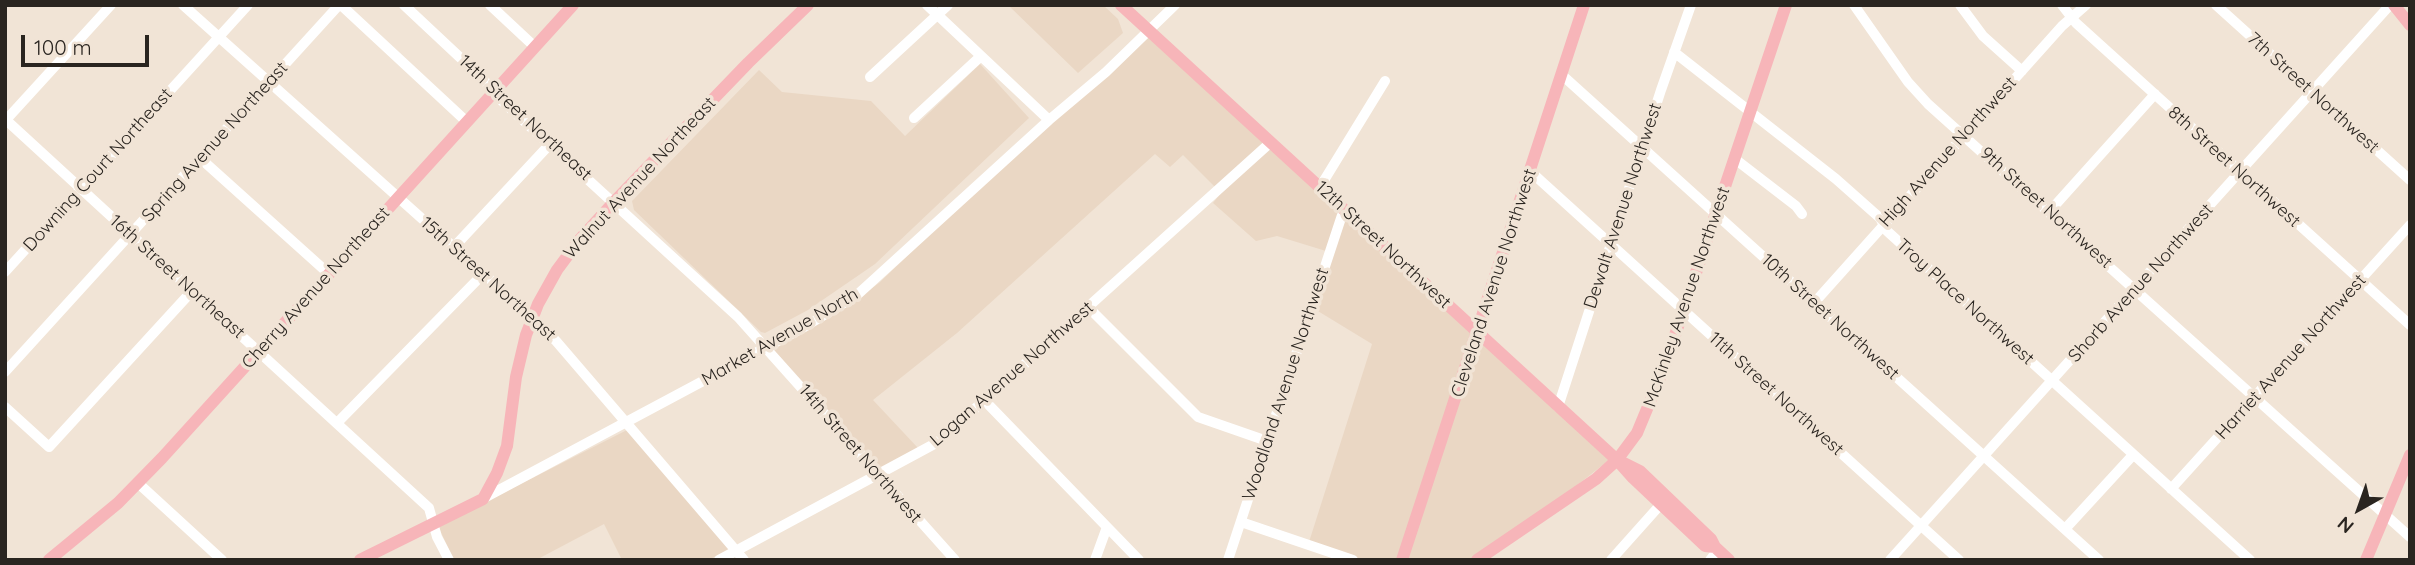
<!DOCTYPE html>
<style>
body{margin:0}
#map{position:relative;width:2415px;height:565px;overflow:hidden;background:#f1e4d6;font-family:Quicksand,sans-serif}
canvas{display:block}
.frame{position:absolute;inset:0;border:7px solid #2a2520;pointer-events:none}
.north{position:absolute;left:2324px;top:474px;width:70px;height:70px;-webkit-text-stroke:5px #f1e4d6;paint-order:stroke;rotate:220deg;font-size:19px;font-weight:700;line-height:28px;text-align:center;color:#2a2520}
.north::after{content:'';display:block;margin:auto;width:24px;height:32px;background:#2a2520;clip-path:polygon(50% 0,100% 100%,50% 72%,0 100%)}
.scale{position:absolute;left:21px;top:35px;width:128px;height:32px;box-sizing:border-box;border:4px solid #2a2520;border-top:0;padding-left:9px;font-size:21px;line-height:24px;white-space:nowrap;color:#2a2520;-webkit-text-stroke:5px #f1e4d6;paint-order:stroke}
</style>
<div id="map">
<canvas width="2415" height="565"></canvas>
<div class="frame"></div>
<div class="north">N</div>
<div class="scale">100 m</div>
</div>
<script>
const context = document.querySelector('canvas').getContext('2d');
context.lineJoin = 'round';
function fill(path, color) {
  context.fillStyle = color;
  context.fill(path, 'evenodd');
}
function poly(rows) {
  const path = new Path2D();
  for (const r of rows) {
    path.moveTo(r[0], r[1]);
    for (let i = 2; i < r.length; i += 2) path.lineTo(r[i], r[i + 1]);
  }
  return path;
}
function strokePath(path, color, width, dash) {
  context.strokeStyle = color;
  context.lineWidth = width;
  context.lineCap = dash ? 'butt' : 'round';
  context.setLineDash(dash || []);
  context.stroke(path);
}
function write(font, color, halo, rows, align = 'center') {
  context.font = font + ' Quicksand,sans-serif';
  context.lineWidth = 7;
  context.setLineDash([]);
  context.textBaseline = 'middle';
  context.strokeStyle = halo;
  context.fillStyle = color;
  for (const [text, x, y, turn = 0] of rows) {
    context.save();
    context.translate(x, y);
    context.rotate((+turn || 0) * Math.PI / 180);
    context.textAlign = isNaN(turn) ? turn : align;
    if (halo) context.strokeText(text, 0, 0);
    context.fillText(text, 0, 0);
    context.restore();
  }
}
const built = poly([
 [1008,5,1103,5,1118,19,1123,33,1078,73],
 [1150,36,1609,460,1557,501,1471,560,1361,560,1309,542,1372,344,1308,305,1326,251,1277,236,1256,241,1213,203,1221,193,1183,155,1170,167,1155,154,957,333,873,400,918,448,881,468,772,348,849,305,879,283,974,192],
 [980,64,1029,118,875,264,808,310,765,333,761,332,634,210,632,201,759,70,782,92,871,101,905,136],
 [627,430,731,549,708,560,622,560,604,524,536,560,454,560,438,526]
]);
const minor = poly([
 [183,5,532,317,556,341,744,560],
 [341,5,467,122],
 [404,5,483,79,501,100,738,317,955,560],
 [490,5,535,47],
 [927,5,1049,120],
 [1854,5,1908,82,1928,104,2410,537],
 [1960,5,1983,36,2022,71],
 [2062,5,2076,23,2410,325],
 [2216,5,2410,180],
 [1674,52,1836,179,1880,218,1887,231,2250,560],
 [1562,75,2099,560],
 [870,77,948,5],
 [914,118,981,56],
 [5,119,429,508,437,537,449,560],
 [5,121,111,5],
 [200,158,329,274],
 [1735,159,1796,206,1802,214],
 [1530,171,1959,560],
 [1320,187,1385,81],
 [2049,212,2155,94],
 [454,247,550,144],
 [5,272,248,5],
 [1814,303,2062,26,2086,5],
 [1089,308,1198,417,1267,441],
 [5,372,339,5],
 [985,401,1139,560],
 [5,407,49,447,192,291],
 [1558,407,1661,90,1691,5],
 [337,423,484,273],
 [138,483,222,560],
 [2171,489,2410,225],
 [484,498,806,326,857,295,1049,120,1106,72,1175,5],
 [1241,522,1353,560],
 [2065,529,2133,455],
 [719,560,938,442,1271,142],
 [1095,560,1107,527],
 [1228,560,1344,209],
 [1611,560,1661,504],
 [1710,560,1718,550],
 [1890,560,2390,5]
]);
const major = poly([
 [1121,5,1617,460,1633,478,1705,546,1715,547],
 [2394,5,2410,25],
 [1624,463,1640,471,1711,539,1715,547,1729,560],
 [49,560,118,503,162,458,573,5],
 [360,560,483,499,497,473,507,446,516,377,526,335,538,304,557,270,580,239,614,202,748,63,808,5],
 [1402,560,1584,5],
 [1477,560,1596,479,1617,460,1637,433,1664,368,1786,5],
 [2366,560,2410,455]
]);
const streetNames = [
 ["7th Street Northwest",2313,93,42],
 ["14th Street Northeast",525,118,43],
 ["Spring Avenue Northeast",215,142,-48],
 ["High Avenue Northwest",1948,152,-48],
 ["8th Street Northwest",2234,167,42],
 ["Downing Court Northeast",98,170,-48],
 ["Walnut Avenue Northeast",640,178,-47],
 ["Dewalt Avenue Northwest",1623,206,-72],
 ["9th Street Northwest",2046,208,42],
 ["12th Street Northwest",1383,245,43],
 ["16th Street Northeast",177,277,42],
 ["15th Street Northeast",488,279,42],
 ["Cleveland Avenue Northwest",1494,283,-72],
 ["Shorb Avenue Northwest",2141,283,-48],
 ["Cherry Avenue Northeast",316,288,-48],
 ["McKinley Avenue Northwest",1687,297,-71],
 ["Troy Place Northwest",1965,302,42],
 ["10th Street Northwest",1830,317,42],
 ["Market Avenue North",780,337,-30],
 ["Harriet Avenue Northwest",2291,357,-48],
 ["Logan Avenue Northwest",1012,374,-41],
 ["Woodland Avenue Northwest",1286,384,-72],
 ["11th Street Northwest",1776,394,42],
 ["14th Street Northwest",860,454,49]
];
fill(built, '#ead7c4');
strokePath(minor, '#fff', 10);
strokePath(major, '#f7b5b9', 12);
write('18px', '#2a2520', '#f1e4d6', streetNames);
</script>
